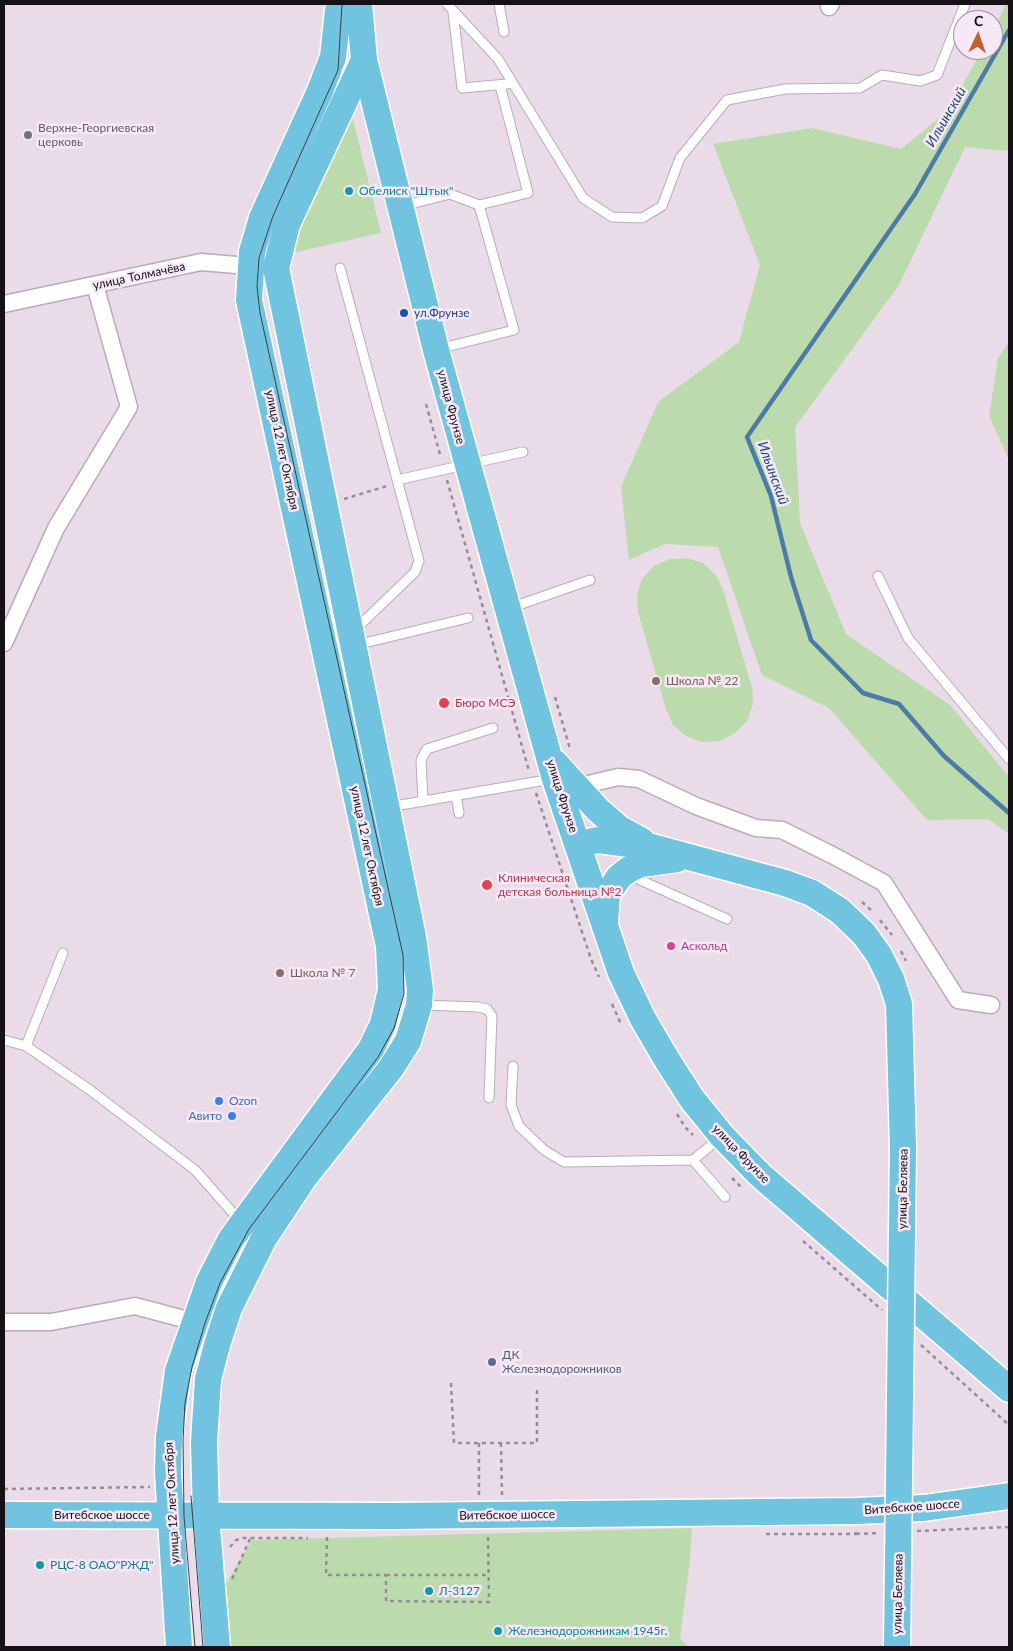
<!DOCTYPE html>
<meta charset="utf-8">
<style>
body{margin:0}
#map{position:relative;width:1013px;height:1651px;overflow:hidden;background:#eadbe9;font-family:Lato,sans-serif}
canvas{display:block}
.frame{position:absolute;inset:0;border:5px solid #161116;pointer-events:none}
.north{position:absolute;left:953px;top:10px;width:50px;height:50px;box-sizing:border-box;background:#f7e8f7;border:1px solid #9d929d;border-radius:50%;rotate:3deg;font-size:14px;font-weight:700;line-height:20px;text-align:center;color:#161116}
.north::after{content:'';display:block;margin:auto;width:18px;height:22px;background:#c45e2e;clip-path:polygon(50% 0,100% 100%,50% 72%,0 100%)}
</style>
<div id="map">
<canvas width="1013" height="1651"></canvas>
<div class="frame"></div>
<div class="north">С</div>
</div>
<script>
const context = document.querySelector('canvas').getContext('2d');
context.lineJoin = 'round';
function fill(path, color) {
  context.fillStyle = color;
  context.fill(path, 'evenodd');
}
function poly(rows) {
  const path = new Path2D();
  for (const r of rows) {
    path.moveTo(r[0], r[1]);
    for (let i = 2; i < r.length; i += 2) path.lineTo(r[i], r[i + 1]);
  }
  return path;
}
function strokePath(path, color, width, dash) {
  context.strokeStyle = color;
  context.lineWidth = width;
  context.lineCap = dash ? 'butt' : 'round';
  context.setLineDash(dash || []);
  context.stroke(path);
}
function write(font, color, halo, rows, align = 'center') {
  context.font = font + ' Lato,sans-serif';
  context.lineWidth = 5;
  context.setLineDash([]);
  context.textBaseline = 'middle';
  context.strokeStyle = halo;
  context.fillStyle = color;
  for (const [text, x, y, turn = 0] of rows) {
    context.save();
    context.translate(x, y);
    context.rotate((+turn || 0) * Math.PI / 180);
    context.textAlign = isNaN(turn) ? turn : align;
    if (halo) context.strokeText(text, 0, 0);
    context.fillText(text, 0, 0);
    context.restore();
  }
}
const green = poly([
 [1006,4,1009,4,1009,151,965,147,899,285,795,427,800,523,846,634,950,705,1009,777,1009,834,988,819,927,820,829,708,762,675,718,547,665,544,629,560,621,487,658,402,739,342,760,265,713,144,812,128,901,149,948,111,982,50,993,50,993,31],
 [342,115,353,119,381,233,270,258],
 [1009,342,1009,460,989,416,998,358],
 [687,558,703,563,716,575,723,590,752,687,753,704,747,721,735,733,720,741,702,742,686,736,673,725,666,709,638,612,637,595,642,579,654,566,670,559],
 [692,1528,690,1560,680,1638,688,1647,219,1647,219,1595,252,1540]
]);
const stream = poly([
 [1009,30,915,194,747,437,771,496,791,577,811,640,863,693,899,704,944,756,1009,813]
]);
const path = poly([
 [426,404,441,458],
 [447,480,529,771],
 [344,499,387,486],
 [555,697,570,749],
 [536,793,591,959,599,977],
 [862,902,871,910],
 [880,920,892,935],
 [901,951,906,961],
 [612,1004,621,1024],
 [677,1114,685,1127,693,1135],
 [732,1178,742,1188],
 [803,1241,882,1310],
 [921,1345,1009,1425],
 [451,1383,454,1443,537,1443,537,1388],
 [479,1443,479,1496],
 [501,1443,502,1495],
 [4,1489,150,1487],
 [917,1531,1009,1527],
 [766,1534,856,1534,856,1532],
 [856,1534,879,1533],
 [327,1537,326,1575,386,1575,386,1601,489,1602,488,1536],
 [230,1547,236,1540,243,1538,308,1538],
 [386,1575,488,1575],
 [232,1579,250,1539]
]);
const lane = poly([
 [447,4,498,59,583,198,612,217,642,218,662,206,680,158,727,100,785,89,860,88,882,75,920,81,937,75,965,4],
 [499,4,504,32],
 [453,12,462,88,507,84],
 [403,206,450,194,479,205,528,193,500,85],
 [340,268,419,561,415,572,361,624,352,625],
 [438,349,514,330,479,205],
 [397,480,523,452],
 [878,576,908,638,1009,759],
 [510,608,590,580],
 [356,645,468,618],
 [456,796,459,813],
 [423,801,421,760,427,749,493,728],
 [389,807,552,779],
 [629,875,727,919],
 [422,1005,478,1007,487,1009,492,1016,489,1098],
 [4,1040,26,1046,90,1090,195,1170,241,1222],
 [26,1046,63,953],
 [513,1066,511,1105,519,1126,544,1150,564,1162,693,1160,720,1138],
 [693,1160,725,1197]
]);
const street = poly([
 [829,7,831,4],
 [4,304,201,262,260,267],
 [4,643,56,528,129,407,95,285],
 [576,787,618,777,639,779,696,806,756,828,782,830,834,856,884,883,958,1000,991,1005],
 [4,1322,51,1322,135,1306,195,1322]
]);
const primary = poly([
 [359,4,364,60,436,350,555,779,621,973,643,1019,667,1060,692,1099,722,1136,760,1175,1009,1389],
 [555,763,598,810,620,829,642,841],
 [579,844,598,840,652,847,785,883,812,893,840,911,864,934,879,955,891,979,899,1004,903,1148],
 [605,921,607,895,619,877,628,870,641,864,677,859],
 [4,1515,392,1516,857,1511,924,1508,1009,1496],
 [179,1647,168,1472,169,1437,178,1371,209,1282,231,1239,371,1049,383,1024,391,990,389,946,249,300,252,252,262,218,320,91,333,57,338,11],
 [217,1647,206,1516,204,1442,208,1379,217,1345,229,1308,264,1238,303,1179,391,1068,408,1041,419,1005,420,990,413,937,276,268,287,224,364,60]
]);
const tram = poly([
 [191,1496,203,1647],
 [195,1647,184,1516,183,1441,185,1403,192,1367,205,1323,220,1283,249,1229,378,1057,394,1028,404,994,403,955,260,313,257,286,259,258,273,216,338,70,342,4]
]);
const primaryBridge = poly([
 [897,1647,903,1148]
]);
const markers = [
 [28,135,5,"#6b7280"],
 [349,191,5,"#0f9aa8"],
 [404,313,5,"#1a4fb4"],
 [656,681,5,"#8d6e63"],
 [444,703,6,"#e0444e"],
 [487,885,6,"#e0444e"],
 [671,946,5,"#d1479c"],
 [280,973,5,"#8d6e63"],
 [219,1101,5,"#3f7fe0"],
 [232,1116,5,"#3f7fe0"],
 [492,1362,5,"#5c6f8a"],
 [40,1565,5,"#0f9aa8"],
 [429,1591,5,"#0f9aa8"],
 [498,1631,5,"#0f9aa8"]
];
const worshipNames = [
 ["Верхне-Георгиевская",38,128],
 ["церковь",38,142]
];
const cultureNames = [
 ["Обелиск \"Штык\"",359,191],
 ["РЦС-8 ОАО\"РЖД\"",50,1565],
 ["Л-3127",439,1591],
 ["Железнодорожникам 1945г.",508,1631]
];
const streetNames = [
 ["улица Толмачёва",139,276,-12],
 ["улица Фрунзе",451,407,75],
 ["улица 12 лет Октября",282,450,78],
 ["улица Фрунзе",562,796,72],
 ["улица 12 лет Октября",367,846,78],
 ["улица Фрунзе",741,1154,46],
 ["улица Беляева",903,1189,-89],
 ["улица 12 лет Октября",172,1503,-93],
 ["Витебское шоссе",912,1507,-4],
 ["Витебское шоссе",102,1515],
 ["Витебское шоссе",507,1515,-1],
 ["улица Беляева",898,1594,-89]
];
const transitNames = [
 ["ул.Фрунзе",414,313]
];
const educationNames = [
 ["Школа № 22",666,681],
 ["Школа № 7",290,973]
];
const healthNames = [
 ["Бюро МСЭ",455,703],
 ["Клиническая",498,878],
 ["детская больница №2",498,892]
];
const hotelNames = [
 ["Аскольд",681,946]
];
const shopNames = [
 ["Ozon",229,1101],
 ["Авито",222,1116,"right"]
];
const serviceNames = [
 ["ДК",502,1355],
 ["Железнодорожников",502,1369]
];
const waterNames = [
 ["Ильинский",946,117,-60],
 ["Ильинский",773,473,70]
];
fill(green, '#bbdbad');
strokePath(stream, '#4d7ba9', 4.5);
strokePath(lane, '#baabb9', 11);
strokePath(street, '#baabb9', 19);
strokePath(primary, '#fff', 29);
strokePath(path, '#988c97', 2.5, [4, 4]);
strokePath(lane, '#fff', 9);
strokePath(street, '#fff', 16);
strokePath(primary, '#70c4df', 26);
strokePath(tram, '#433c43', 1);
strokePath(primaryBridge, '#fff', 29, []);
strokePath(primaryBridge, '#70c4df', 26);
for (const [x, y, r, color] of markers) {
  const dot = new Path2D();
  dot.arc(x, y, r, 0, 2 * Math.PI);
  context.fillStyle = color;
  context.fill(dot);
  strokePath(dot, '#f7e8f7', 2);
}
write('12px', '#5b616d', '#f7e8f7', worshipNames, 'left');
write('12px', '#0d838f', '#f7e8f7', cultureNames, 'left');
write('12px', '#161116', '#f7e8f7', streetNames);
write('12px', '#164399', '#f7e8f7', transitNames, 'left');
write('12px', '#785e54', '#f7e8f7', educationNames, 'left');
write('12px', '#be3a42', '#f7e8f7', healthNames, 'left');
write('12px', '#b23c85', '#f7e8f7', hotelNames, 'left');
write('12px', '#366cbe', '#f7e8f7', shopNames, 'left');
write('12px', '#4e5e75', '#f7e8f7', serviceNames, 'left');
write('italic 14px', '#1b4b75', '#f7e8f7', waterNames);
</script>
